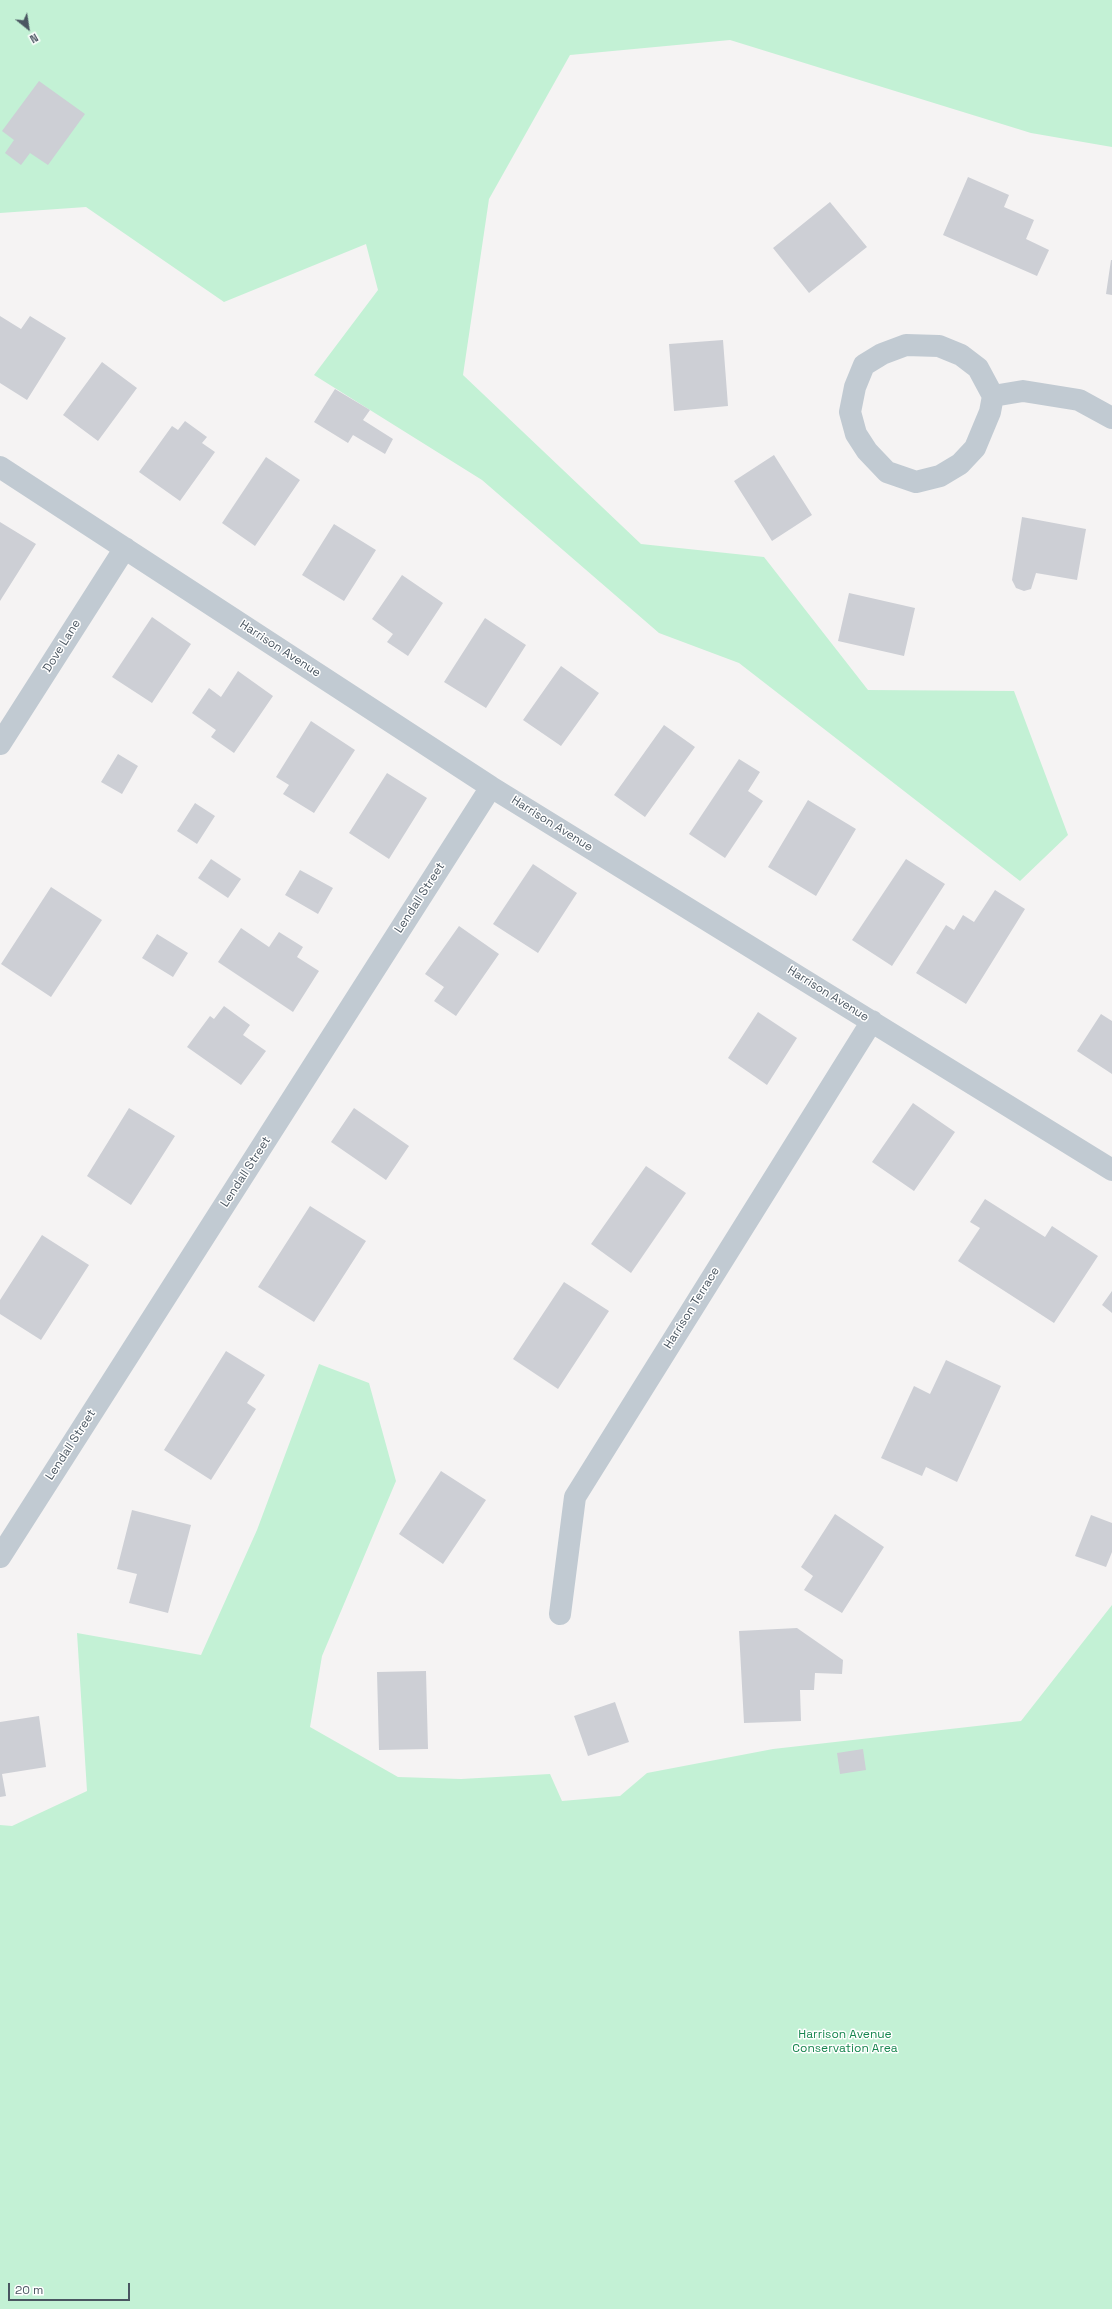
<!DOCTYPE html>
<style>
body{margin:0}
#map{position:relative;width:1112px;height:2309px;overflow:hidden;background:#f5f3f3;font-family:"Space Grotesk",sans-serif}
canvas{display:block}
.north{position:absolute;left:8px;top:8px;width:40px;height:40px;-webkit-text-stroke:3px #fff;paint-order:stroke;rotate:150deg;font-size:11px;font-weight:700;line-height:16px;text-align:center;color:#4a5661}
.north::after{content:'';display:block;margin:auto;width:14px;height:18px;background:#4a5661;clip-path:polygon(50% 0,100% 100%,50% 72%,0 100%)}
.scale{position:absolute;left:8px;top:2283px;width:122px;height:18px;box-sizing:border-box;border:2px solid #4a5661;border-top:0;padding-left:5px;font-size:12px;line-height:14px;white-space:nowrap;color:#4a5661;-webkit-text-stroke:3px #fff;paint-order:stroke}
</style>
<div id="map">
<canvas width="1112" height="2309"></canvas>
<div class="north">N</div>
<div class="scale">20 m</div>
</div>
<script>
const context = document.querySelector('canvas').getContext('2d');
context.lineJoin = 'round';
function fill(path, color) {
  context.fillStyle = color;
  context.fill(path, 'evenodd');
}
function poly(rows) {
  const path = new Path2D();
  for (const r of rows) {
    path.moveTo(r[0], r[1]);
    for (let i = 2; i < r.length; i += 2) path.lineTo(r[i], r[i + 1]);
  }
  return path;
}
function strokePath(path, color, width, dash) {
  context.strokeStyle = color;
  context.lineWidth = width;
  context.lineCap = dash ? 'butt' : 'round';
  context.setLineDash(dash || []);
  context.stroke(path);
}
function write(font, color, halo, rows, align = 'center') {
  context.font = font + ' "Space Grotesk",sans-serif';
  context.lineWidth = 3;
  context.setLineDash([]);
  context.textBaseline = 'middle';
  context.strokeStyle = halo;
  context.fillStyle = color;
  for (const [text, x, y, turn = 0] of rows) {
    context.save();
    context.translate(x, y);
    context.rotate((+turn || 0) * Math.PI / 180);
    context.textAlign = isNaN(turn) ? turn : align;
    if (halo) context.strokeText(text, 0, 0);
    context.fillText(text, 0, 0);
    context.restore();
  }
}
const green = poly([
 [0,0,1112,0,1112,147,1031,133,730,40,570,55,489,199,463,375,641,544,764,557,868,690,1014,691,1068,835,1020,881,739,663,659,633,482,480,314,375,378,290,366,244,224,302,86,207,0,213],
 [319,1364,369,1383,396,1481,322,1656,310,1727,398,1777,461,1779,550,1774,562,1801,620,1796,647,1773,773,1749,1021,1721,1112,1605,1112,2309,0,2309,0,1825,12,1826,87,1791,77,1633,201,1655,257,1530]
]);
const building = poly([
 [39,81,85,114,48,165,30,153,21,165,5,153,14,140,2,131],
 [968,177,1009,195,1004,207,1034,220,1026,239,1049,250,1037,276,943,235],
 [830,202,867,247,809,293,773,248],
 [1111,260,1112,260,1112,295,1106,294],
 [0,316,21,329,30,316,66,338,27,400,0,383],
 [723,340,728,406,674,411,669,344],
 [102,362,137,388,98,441,63,415],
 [335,389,370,410,363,420,393,439,385,454,353,435,348,443,314,422],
 [185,421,207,437,202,443,215,452,180,501,139,472,172,426,178,430],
 [774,455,812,515,772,541,734,481],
 [266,457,300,480,255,546,222,523],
 [1022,517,1086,529,1077,580,1036,573,1031,589,1024,591,1016,588,1012,580],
 [0,522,36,544,0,601],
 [334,524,376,550,344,601,302,575],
 [402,575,443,603,408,656,387,642,393,634,372,619],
 [849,593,915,608,904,656,838,641],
 [152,617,191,644,152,703,112,677],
 [485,618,526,645,486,708,444,682],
 [561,666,599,693,561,746,523,720],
 [238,671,273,696,234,753,211,737,216,730,192,713,209,688,221,697],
 [311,721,355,750,314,813,283,794,289,785,276,777],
 [664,725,695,747,645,817,614,795],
 [118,754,138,766,122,794,101,782],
 [739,759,760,772,748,791,763,801,725,858,689,834],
 [387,773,427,798,389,859,349,833],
 [808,800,856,829,816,896,768,867],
 [195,803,215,816,197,844,177,831],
 [211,859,241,879,228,898,198,878],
 [906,859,945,884,892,966,852,940],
 [533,864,577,893,538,953,493,924],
 [300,870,333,888,318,914,285,895],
 [51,887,102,920,51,997,1,964],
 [995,890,1025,909,966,1004,916,973,946,925,954,930,963,915,974,922],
 [459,926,499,954,456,1016,434,1001,444,987,425,974],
 [241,928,269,947,279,932,303,947,297,957,319,971,293,1012,218,962],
 [157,934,188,953,173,977,142,958],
 [224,1006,250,1025,243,1035,266,1051,241,1085,187,1047,210,1016,214,1019],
 [758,1012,797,1038,767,1085,728,1058],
 [1101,1014,1112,1021,1112,1074,1077,1051],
 [913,1103,955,1132,914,1191,872,1162],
 [129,1108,175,1136,131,1205,87,1176],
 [354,1108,409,1146,386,1180,331,1142],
 [646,1166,686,1193,631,1273,591,1244],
 [985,1199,1045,1237,1052,1226,1098,1256,1054,1323,958,1261,980,1228,970,1222],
 [310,1206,366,1241,314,1322,258,1287],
 [42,1235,89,1265,41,1340,0,1314,0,1300],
 [564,1282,609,1311,558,1389,513,1359],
 [1112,1291,1112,1313,1102,1305],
 [226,1351,265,1375,247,1403,256,1409,211,1480,164,1450],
 [946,1360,1001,1386,957,1482,926,1467,922,1476,881,1458,914,1386,930,1394],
 [441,1471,486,1500,443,1564,399,1534],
 [132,1510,191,1525,168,1613,129,1603,137,1574,117,1569],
 [835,1514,884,1547,842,1613,804,1590,813,1576,801,1567],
 [1091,1515,1112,1523,1112,1552,1106,1567,1075,1556],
 [797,1628,843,1660,842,1674,815,1673,814,1690,800,1690,801,1721,744,1723,739,1631],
 [426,1671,428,1749,379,1750,377,1672],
 [615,1702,629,1742,588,1756,574,1716],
 [39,1716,46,1767,2,1774,6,1796,0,1797,0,1722],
 [863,1749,866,1770,840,1774,837,1753]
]);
const street = poly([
 [906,345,939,346,961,355,978,368,993,396,990,412,975,448,960,464,940,476,916,482,887,472,867,451,856,434,850,412,855,387,864,365,882,354,906,345],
 [993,396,1023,391,1079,400,1112,418],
 [0,467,491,787,1112,1170],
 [0,744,125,548],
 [0,1557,491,787],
 [560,1614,575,1497,872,1021]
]);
const streetNames = [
 ["Dove Lane",62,646,-58],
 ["Harrison Avenue",280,649,33],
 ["Harrison Avenue",552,824,32],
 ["Lendall Street",420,898,-57],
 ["Harrison Avenue",828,994,32],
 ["Lendall Street",246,1172,-57],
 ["Harrison Terrace",692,1308,-58],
 ["Lendall Street",71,1445,-57]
];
const parkNames = [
 ["Harrison Avenue",845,2035],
 ["Conservation Area",845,2049]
];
fill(green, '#c3f1d5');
fill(building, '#cdcfd5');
strokePath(street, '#c1cad2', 22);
write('12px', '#4a5661', '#fff', streetNames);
write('12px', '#17864f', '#fff', parkNames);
</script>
